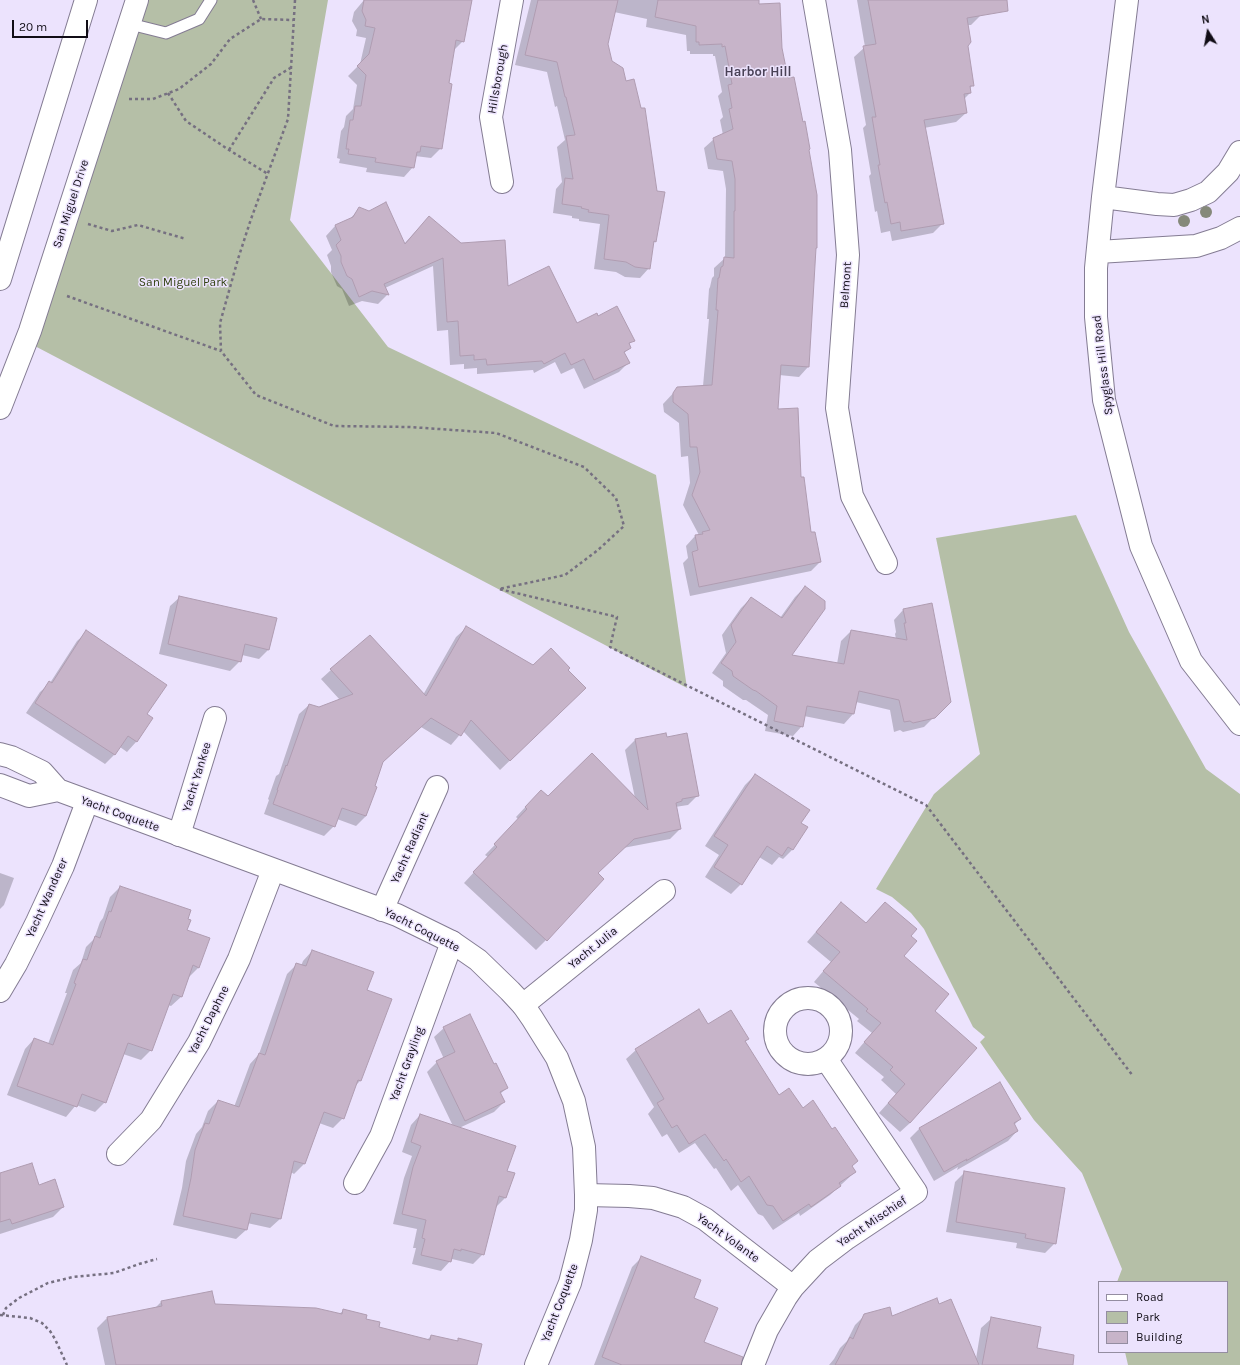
<!DOCTYPE html>
<style>
body{margin:0}
#map{position:relative;width:1240px;height:1365px;overflow:hidden;background:#ece3fd;font-family:Karla,sans-serif}
canvas{display:block}
.legend{position:absolute;left:1098px;top:1281px;width:130px;height:72px;box-sizing:border-box;background:#ece3fd;border:1px solid #948da1;margin:0;padding:5px 7px;list-style:none;font-size:12px;color:#110d16}
.legend li{display:flex;align-items:center;gap:8px;height:20px}
.legend b{width:20px;border:1px solid #948da1}
.north{position:absolute;left:1188px;top:12px;width:40px;height:40px;-webkit-text-stroke:3px #ece3fd;paint-order:stroke;rotate:349deg;font-size:11px;font-weight:700;line-height:16px;text-align:center;color:#110d16}
.north::after{content:'';display:block;margin:auto;width:14px;height:18px;background:#110d16;clip-path:polygon(50% 0,100% 100%,50% 72%,0 100%)}
.scale{position:absolute;left:12px;top:20px;width:76px;height:18px;box-sizing:border-box;border:2px solid #110d16;border-top:0;padding-left:5px;font-size:12px;line-height:14px;white-space:nowrap;color:#110d16;-webkit-text-stroke:3px #ece3fd;paint-order:stroke}
</style>
<div id="map">
<canvas width="1240" height="1365"></canvas>
<ul class="legend">
<li><b style="height:5px;background:#fff"></b>Road</li>
<li><b style="height:11px;background:#b5bfa7"></b>Park</li>
<li><b style="height:11px;background:#c7b4c9"></b>Building</li>
</ul>
<div class="north">N</div>
<div class="scale">20 m</div>
</div>
<script>
const context = document.querySelector('canvas').getContext('2d');
context.lineJoin = 'round';
function fill(path, color) {
  context.fillStyle = color;
  context.fill(path, 'evenodd');
}
function poly(rows) {
  const path = new Path2D();
  for (const r of rows) {
    if (r.length === 3) {
      path.moveTo(r[0] + r[2], r[1]);
      path.arc(r[0], r[1], r[2], 0, 2 * Math.PI);
      continue;
    }
    path.moveTo(r[0], r[1]);
    for (let i = 2; i < r.length; i += 2) path.lineTo(r[i], r[i + 1]);
  }
  return path;
}
function strokePath(path, color, width, dash) {
  context.strokeStyle = color;
  context.lineWidth = width;
  context.lineCap = dash ? 'butt' : 'round';
  context.setLineDash(dash || []);
  context.stroke(path);
}
function write(font, color, halo, rows, align = 'center') {
  context.font = font + ' Karla,sans-serif';
  context.lineWidth = 3;
  context.setLineDash([]);
  context.textBaseline = 'middle';
  context.strokeStyle = halo;
  context.fillStyle = color;
  for (const [text, x, y, turn = 0] of rows) {
    context.save();
    context.translate(x, y);
    context.rotate((+turn || 0) * Math.PI / 180);
    context.textAlign = isNaN(turn) ? turn : align;
    if (halo) context.strokeText(text, 0, 0);
    context.fillText(text, 0, 0);
    context.restore();
  }
}
const green = poly([
 [145,0,328,0,290,220,388,347,656,475,687,688,31,344],
 [1076,515,1129,632,1206,769,1240,794,1240,1365,1128,1365,1125,1352,1227,1352,1227,1282,1117,1282,1122,1269,1082,1173,1034,1120,980,1042,985,1037,973,1027,924,929,911,913,892,897,876,889,934,794,980,754,936,538]
]);
const shadow = poly([
 [364,0,472,0,463,41,453,51,448,84,441,148,431,158,415,156,413,167,404,177,366,172,367,168,339,163,340,159,337,158,341,131,344,127,346,116,353,109,357,85,348,76,360,64,366,38,356,36,357,30,352,21,354,12],
 [531,0,753,0,758,5,781,48,787,80,808,151,816,248,815,249,808,367,799,377,779,375,776,410,800,478,810,534,820,562,811,571,690,596,683,563,688,558,686,546,695,536,699,535,683,505,690,483,688,456,681,457,679,423,664,412,663,404,678,388,703,386,709,319,707,319,709,289,710,287,712,278,714,276,714,268,725,258,726,189,723,171,708,169,704,148,714,139,723,135,720,120,723,117,718,96,722,92,715,56,713,56,713,54,690,54,690,51,687,51,686,35,646,27,647,19,614,12,607,44,656,241,652,244,649,268,640,278,625,277,616,272,594,269,600,224,579,221,579,219,572,218,572,216,553,213,556,189,562,182,557,147,565,140,557,106,555,107,547,72,515,65],
 [857,0,978,0,981,15,971,25,967,25,967,46,973,85,969,89,970,93,964,99,966,113,956,122,924,128,943,223,933,233,892,241,890,231,881,233,877,211,875,212,869,176,871,174,863,128,866,125,854,57,865,47],
 [359,209,404,244,429,217,507,287,577,324,598,317,634,340,628,345,630,348,624,353,629,362,619,372,584,389,574,368,561,374,555,362,534,373,533,370,477,374,477,368,464,369,464,364,450,365,448,330,437,331,433,266,385,288,388,294,378,304,362,301,349,306,342,289,337,286,331,272,331,266,327,255,332,250,326,236,335,226,348,221],
 [805,587,791,656,837,664,841,641,851,631,896,639,895,634,896,632,894,620,903,610,950,701,924,727,903,732,900,730,894,732,890,710,856,702,853,714,844,724,804,716,802,726,793,736,765,731,768,715,746,700,743,700,723,686,723,681,712,673,726,653,722,635,741,608,751,598,780,618,795,597],
 [180,597,269,649,259,659,242,655,240,661,230,671,159,654,170,606],
 [466,628,533,666,566,670,575,698,500,770,463,731,451,745,421,727,382,763,374,787,376,788,366,816,356,826,337,819,334,826,324,836,264,814,269,800,268,799,276,776,279,774,299,714,309,705,319,708,340,700,321,679,331,670,370,636,423,695,456,637],
 [87,632,146,714,152,718,136,742,127,752,120,747,114,755,105,764,26,713,40,692,50,683,77,641],
 [665,734,698,795,688,805,675,807,680,829,670,839,623,848,597,873,546,940,536,950,464,883,488,857,485,855,519,820,516,817,531,801,548,798,635,798,625,750,635,740],
 [755,775,800,823,807,828,792,850,783,859,779,857,772,865,759,857,741,884,731,894,705,877,719,855,705,846,745,785],
 [0,873,14,878,4,905,0,909],
 [120,887,186,931,199,967,189,977,181,997,171,1006,168,1005,151,1050,141,1060,123,1054,105,1102,95,1112,76,1105,66,1117,7,1095,25,1049,34,1039,48,1044,67,993,65,993,73,970,81,963,86,947,94,939,100,922,103,918,110,897],
 [841,903,865,924,885,903,910,936,903,956,933,1011,910,1123,900,1132,879,1113,896,1094,881,1080,884,1077,855,1053,872,1033,857,1021,859,1019,814,982,831,962,807,942],
 [312,951,366,990,390,999,360,1081,355,1086,343,1118,333,1128,319,1123,304,1164,294,1174,291,1172,280,1219,270,1228,247,1223,246,1230,236,1239,173,1225,182,1188,186,1161,196,1134,202,1127,208,1111,218,1101,234,1107,250,1064,259,1054,287,974,297,964,301,966,303,961],
 [708,1025,748,1039,745,1042,778,1097,802,1109,832,1130,857,1161,851,1167,855,1172,830,1195,800,1216,799,1213,773,1230,763,1216,758,1214,738,1185,731,1191,716,1168,714,1169,695,1143,679,1153,667,1134,662,1137,648,1114,654,1107,626,1059,636,1050],
 [444,1028,493,1066,507,1088,500,1094,504,1102,494,1112,459,1128,506,1172,505,1198,495,1208,483,1254,473,1264,452,1259,441,1271,412,1264,416,1248,413,1248,417,1229,393,1224,404,1178,412,1156,402,1152,411,1125,420,1115,453,1126,427,1072,437,1062,444,1059,434,1037],
 [1020,1119,1014,1125,1017,1131,1008,1141,957,1170,958,1167,934,1181,910,1138,920,1128],
 [965,1172,1055,1243,1045,1253,1016,1248,1017,1243,946,1232,955,1182],
 [0,1174,38,1186,63,1207,53,1217,0,1234],
 [642,1257,693,1299,703,1342,725,1365,594,1365,632,1267],
 [161,1302,339,1314,343,1311,365,1319,378,1328,427,1340,431,1336,456,1342,459,1339,476,1365,105,1365,97,1328,107,1318,155,1308],
 [939,1305,976,1359,981,1328,991,1319,1061,1365,829,1365,834,1359,840,1348,847,1341,855,1325,865,1315,892,1318]
]);
const building = poly([
 [364,0,472,0,464,42,456,40,449,83,452,84,442,149,421,146,420,152,417,152,414,168,375,162,376,158,348,154,349,149,346,149,350,120,353,120,355,106,361,106,366,75,357,66,369,54,375,28,365,26,366,20,362,11,364,0],
 [538,0,618,0,608,44,612,61,623,68,626,81,634,79,641,108,645,108,657,191,665,192,656,242,654,241,650,269,635,267,626,262,604,259,609,215,588,212,589,210,581,208,582,207,562,204,565,178,573,179,566,136,575,135,566,97,565,97,557,62,525,55,538,0],
 [658,0,759,0,759,4,780,3,782,48,788,78,794,77,803,122,805,121,810,149,809,150,817,195,817,248,816,248,809,367,781,365,778,409,798,408,801,477,804,477,811,532,815,532,821,562,699,587,692,552,698,550,695,535,703,534,702,532,710,530,692,495,700,472,697,447,690,447,688,414,673,402,673,393,677,387,712,385,718,310,716,310,718,278,719,278,721,267,723,266,724,257,734,258,734,211,735,211,735,179,732,161,717,159,713,138,733,129,729,109,732,108,728,85,732,84,725,46,722,47,722,44,699,45,699,42,696,42,696,26,655,17,658,0],
 [868,0,1007,0,1008,11,967,18,971,42,968,46,974,86,970,86,971,93,964,94,967,113,924,120,944,224,901,231,900,222,891,224,887,202,885,203,878,165,880,165,872,117,876,117,863,46,876,44,868,0],
 [386,202,405,244,429,216,461,243,505,240,508,286,549,266,577,323,597,313,598,316,617,306,635,341,629,343,631,348,624,352,630,363,594,380,584,359,571,365,565,353,544,364,542,361,487,365,486,359,474,360,474,355,460,356,458,321,447,322,443,258,384,284,389,295,372,291,359,297,352,279,347,276,341,262,341,256,336,245,341,240,335,225,353,217,359,207,369,211,386,202],
 [805,586,825,601,825,609,792,655,844,664,851,630,907,640,904,623,906,623,903,609,932,603,951,702,935,718,913,723,910,721,904,722,899,700,859,691,854,714,807,706,803,727,774,721,777,706,756,691,753,690,733,676,732,671,721,663,736,642,731,625,751,597,782,618,805,586],
 [179,596,277,618,269,650,245,644,241,662,168,644,179,596],
 [466,626,533,665,551,648,570,668,568,670,586,688,510,761,471,720,461,736,431,718,383,762,375,786,377,787,366,816,342,808,335,827,273,804,278,790,277,790,286,765,287,766,309,704,319,707,353,694,330,669,370,635,426,696,466,626],
 [86,630,167,685,147,714,153,718,137,742,128,736,115,755,35,703,49,681,52,683,86,630],
 [666,733,667,737,687,733,699,796,682,799,682,801,676,803,681,829,634,839,598,873,604,879,547,941,473,872,497,847,494,844,527,809,525,807,541,790,548,796,592,753,648,810,635,739,666,733],
 [755,774,810,810,801,823,808,827,793,850,788,847,782,856,767,846,742,885,714,867,728,845,714,836,755,774],
 [120,886,191,910,188,919,191,920,187,930,210,938,199,968,193,965,182,997,173,994,152,1051,128,1043,106,1103,82,1094,77,1107,17,1086,34,1038,53,1045,76,984,74,983,83,959,87,960,95,936,100,938,109,911,111,912,120,886],
 [841,902,866,923,885,902,917,929,911,936,917,941,904,956,949,994,935,1011,977,1048,910,1123,888,1103,905,1084,890,1070,893,1067,864,1042,881,1023,866,1011,868,1009,823,971,840,952,816,932,841,902],
 [312,950,374,972,367,990,392,999,361,1081,358,1080,344,1119,324,1112,305,1164,294,1161,281,1219,251,1213,247,1230,183,1216,191,1178,195,1150,205,1123,209,1124,218,1100,239,1107,259,1053,265,1055,296,963,306,966,312,950],
 [699,1009,708,1024,731,1010,749,1039,745,1041,779,1095,789,1088,803,1108,813,1100,832,1129,835,1127,858,1161,852,1166,856,1172,839,1183,841,1186,811,1207,809,1204,783,1221,773,1206,767,1205,749,1176,741,1182,726,1159,724,1161,705,1134,689,1144,677,1125,672,1128,657,1103,664,1099,635,1049,699,1009],
 [470,1014,494,1064,496,1063,508,1088,500,1092,505,1102,465,1121,436,1061,455,1052,443,1027,470,1014],
 [1000,1082,1021,1119,1014,1123,1018,1131,966,1161,967,1159,944,1172,919,1128,1000,1082],
 [420,1114,516,1146,507,1171,515,1173,506,1198,499,1196,484,1255,461,1249,461,1251,454,1249,451,1262,421,1255,425,1239,422,1238,426,1220,402,1214,413,1167,421,1146,411,1142,420,1114],
 [32,1163,39,1185,55,1179,64,1207,12,1224,10,1219,0,1222,0,1173,32,1163],
 [964,1171,1065,1188,1056,1244,1025,1238,1026,1234,956,1222,964,1171],
 [641,1256,701,1280,694,1298,718,1308,704,1342,743,1357,741,1365,622,1365,602,1357,641,1256],
 [212,1291,215,1304,316,1308,342,1314,343,1309,367,1315,366,1319,380,1322,379,1327,430,1340,431,1335,458,1341,458,1338,482,1344,477,1365,116,1365,107,1317,162,1306,161,1301,212,1291],
 [937,1298,939,1304,951,1299,979,1365,835,1365,850,1337,853,1339,864,1314,890,1307,892,1316,937,1298],
 [991,1317,1041,1327,1037,1348,1074,1355,1073,1365,982,1365,991,1317]
]);
const path = poly([
 [253,0,261,19],
 [295,0,288,119,251,219,238,259,220,323,221,351,256,395,334,426,410,427,496,433,584,467,616,498,624,526,598,550,565,575,499,589,617,617,610,647,926,805,1133,1076],
 [168,93,186,121,229,150,268,174],
 [129,99,153,99,179,89,211,64,230,39,261,19,293,20],
 [229,150,274,78,292,67],
 [88,224,112,231,138,225,186,239],
 [67,296,221,351],
 [0,1315,30,1318,42,1323,50,1331,55,1339,67,1365],
 [3,1315,6,1308,19,1298,48,1283,73,1277,114,1273,139,1264,157,1259]
]);
const lane = poly([
 [130,24,166,33,199,19,211,0]
]);
const street = poly([
 [814,0,840,150,848,255,837,408,852,496,886,563],
 [502,182,491,117,512,0],
 [179,835,215,718],
 [382,910,437,787],
 [0,991,16,964,37,922,63,866,87,802],
 [808,1031,33],
 [523,1005,664,891],
 [118,1154,151,1120,199,1042,239,959,273,870],
 [355,1183,381,1136,452,942],
 [586,1195,629,1196,653,1198,683,1207,705,1219,793,1287],
 [753,1365,767,1330,786,1297,793,1287,818,1260,847,1238,916,1192,826,1059]
]);
const secondary = poly([
 [1127,0,1103,197,1096,268,1096,317,1104,400,1141,546,1191,661,1240,724],
 [1103,197,1157,204,1174,205,1191,200,1208,192,1228,172,1240,152],
 [1098,252,1196,246,1221,238,1240,228],
 [0,279,86,0],
 [0,408,30,331,137,0],
 [0,754,11,757,42,772,58,790,397,915,452,942,478,960,510,991,523,1005,532,1018,557,1058,574,1101,584,1147,586,1195,586,1210,581,1240,570,1283,536,1365],
 [0,785,29,796,58,790]
]);
const trees = [
 [1206,212],
 [1184,221]
];
const streetNames = [
 ["Hillsborough",498,79,-80],
 ["San Miguel Drive",71,204,-72],
 ["Belmont",846,285,-86],
 ["Spyglass Hill Road",1103,365,-97],
 ["Yacht Yankee",197,777,-73],
 ["Yacht Coquette",120,814,20],
 ["Yacht Radiant",410,848,-66],
 ["Yacht Wanderer",47,898,-66],
 ["Yacht Coquette",422,930,27],
 ["Yacht Julia",593,948,-39],
 ["Yacht Daphne",209,1020,-63],
 ["Yacht Grayling",407,1064,-70],
 ["Yacht Mischief",872,1222,-34],
 ["Yacht Volante",728,1238,36],
 ["Yacht Coquette",560,1303,-69]
];
const parkNames = [
 ["San Miguel Park",183,283]
];
const neighbourhoodNames = [
 ["Harbor Hill",758,72]
];
fill(green, '#b5bfa7');
fill(shadow, '#0003');
fill(building, '#c7b4c9');
strokePath(building, '#af9cb1', 1);
strokePath(lane, '#847c93', 13);
strokePath(street, '#847c93', 24);
strokePath(secondary, '#847c93', 24);
strokePath(path, '#767081', 2.5, [3, 3]);
strokePath(lane, '#fff', 11);
strokePath(street, '#fff', 22);
strokePath(secondary, '#fff', 22);
context.fillStyle = '#85897a';
for (const [x, y] of trees) {
  context.beginPath();
  context.arc(x, y, 6, 0, 2 * Math.PI);
  context.fill();
}
write('12px', '#110d16', '#ece3fd', streetNames);
write('12px', '#30400f', '#ece3fd', parkNames);
write('bold 13px', '#494156', '#ece3fd', neighbourhoodNames);
</script>
